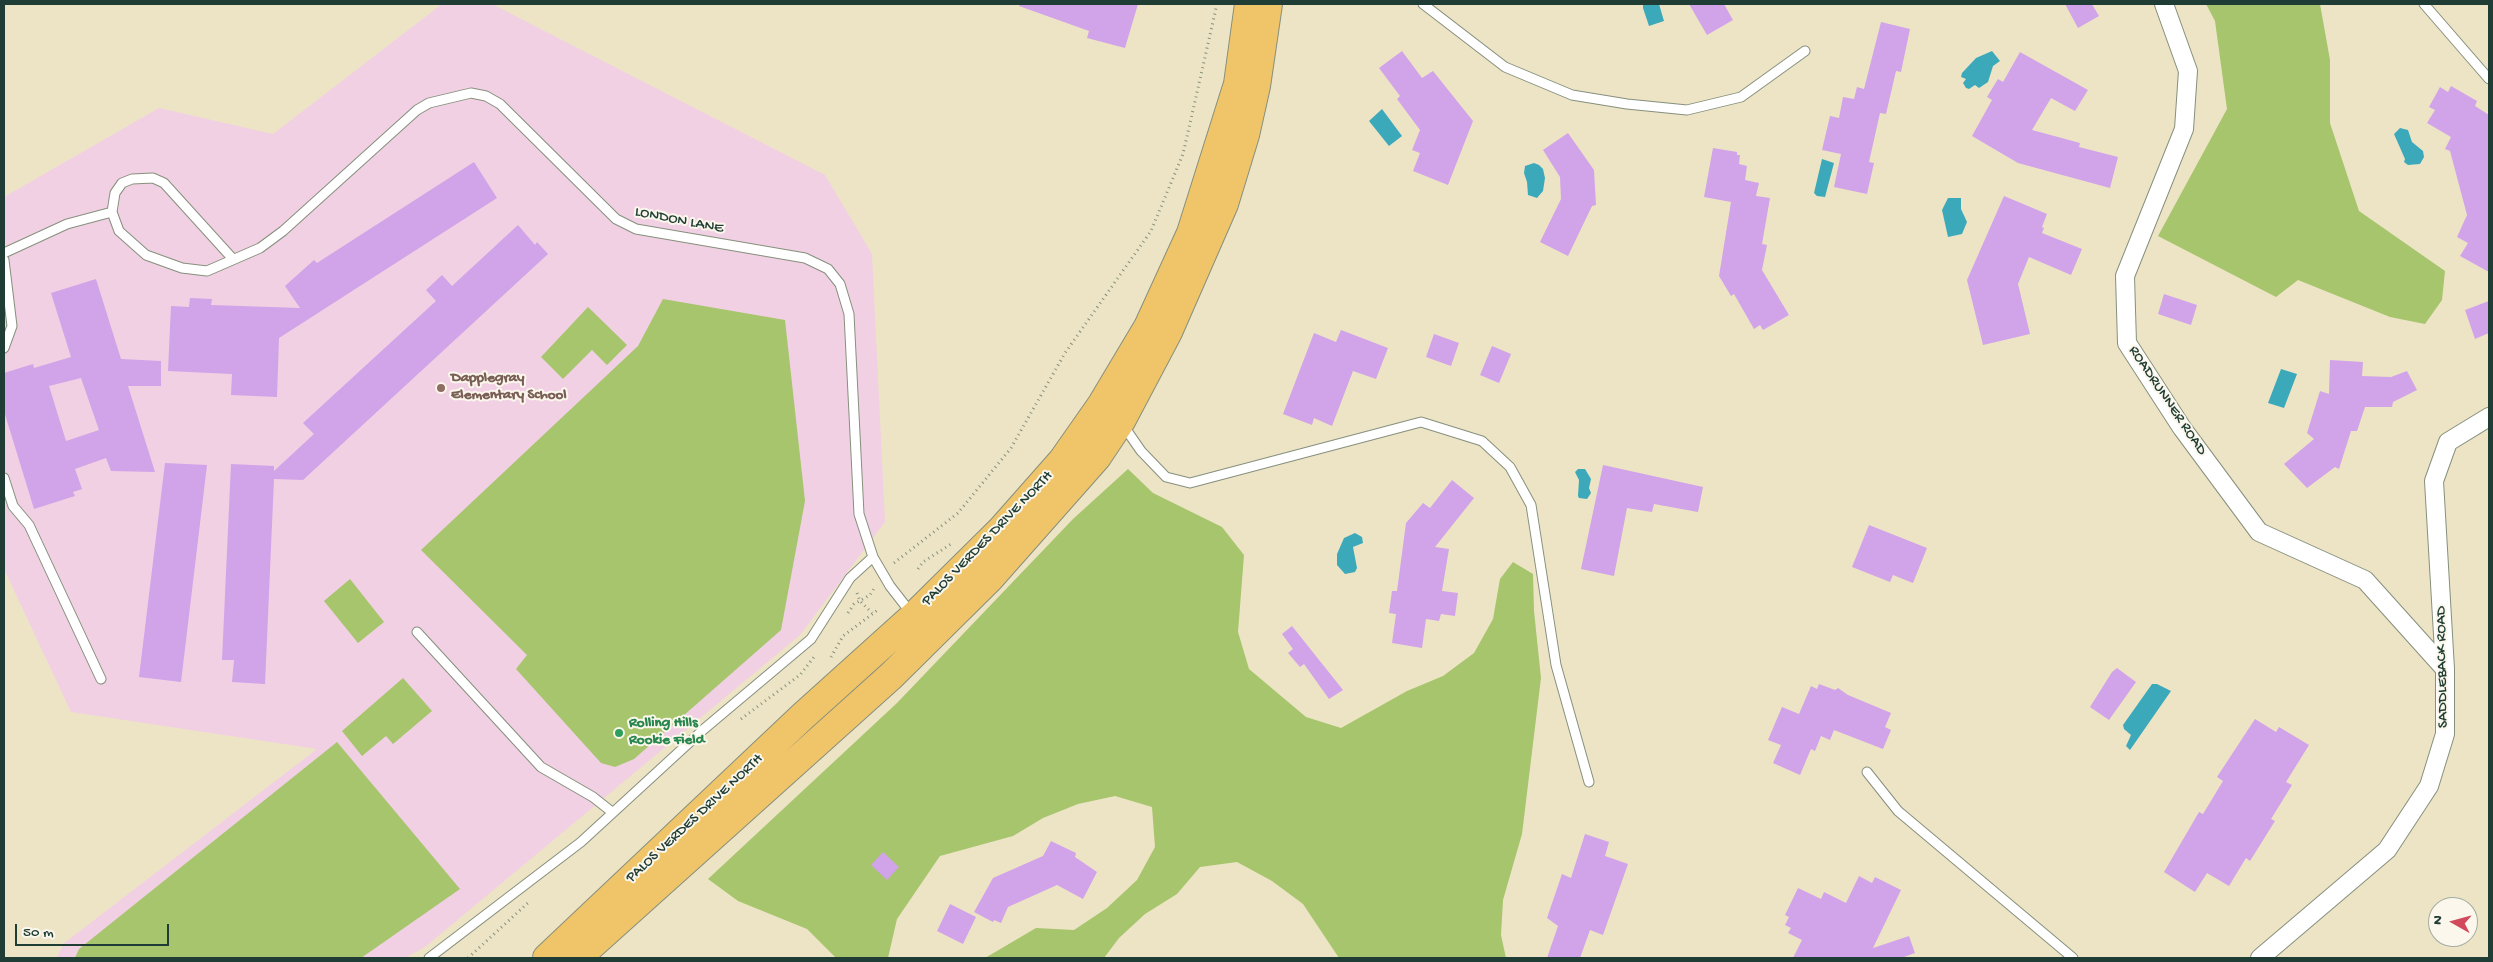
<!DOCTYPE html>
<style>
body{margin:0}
#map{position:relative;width:2493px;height:962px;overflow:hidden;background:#ede4c6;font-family:"Gochi Hand",sans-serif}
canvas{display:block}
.frame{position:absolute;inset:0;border:5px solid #1f3d34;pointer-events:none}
.north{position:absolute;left:2428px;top:897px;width:50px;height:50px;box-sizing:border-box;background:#fbf7ec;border:1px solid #a3ada2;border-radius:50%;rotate:277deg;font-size:14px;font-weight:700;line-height:20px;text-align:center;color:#1f3d34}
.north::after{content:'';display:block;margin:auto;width:18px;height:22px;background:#d1495b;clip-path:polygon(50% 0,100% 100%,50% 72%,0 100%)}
.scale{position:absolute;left:15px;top:924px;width:154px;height:22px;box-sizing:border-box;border:2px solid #1f3d34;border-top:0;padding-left:6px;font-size:15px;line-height:18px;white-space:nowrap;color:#1f3d34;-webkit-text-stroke:4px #fbf7ec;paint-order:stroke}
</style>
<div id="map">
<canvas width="2493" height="962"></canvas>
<div class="frame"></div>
<div class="north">N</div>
<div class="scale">50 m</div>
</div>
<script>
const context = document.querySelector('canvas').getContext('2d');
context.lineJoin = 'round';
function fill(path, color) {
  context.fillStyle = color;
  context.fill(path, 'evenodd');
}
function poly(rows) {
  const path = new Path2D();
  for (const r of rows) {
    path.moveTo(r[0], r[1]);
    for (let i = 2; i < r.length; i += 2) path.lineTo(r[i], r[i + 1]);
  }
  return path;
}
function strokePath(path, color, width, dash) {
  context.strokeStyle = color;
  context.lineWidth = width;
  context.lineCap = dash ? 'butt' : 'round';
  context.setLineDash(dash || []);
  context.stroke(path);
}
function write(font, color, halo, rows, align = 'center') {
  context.font = font + ' "Gochi Hand",sans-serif';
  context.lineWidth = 4;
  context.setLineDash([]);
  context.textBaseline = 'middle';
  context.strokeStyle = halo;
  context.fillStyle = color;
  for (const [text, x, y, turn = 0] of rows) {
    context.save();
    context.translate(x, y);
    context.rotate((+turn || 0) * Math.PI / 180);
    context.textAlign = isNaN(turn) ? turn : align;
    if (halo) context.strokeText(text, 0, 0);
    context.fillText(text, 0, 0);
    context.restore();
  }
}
const built = poly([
 [442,4,492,4,825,175,872,254,885,522,800,635,425,947,405,958,57,958,63,944,317,749,71,712,4,569,4,197,159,108,273,134]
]);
const green = poly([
 [2206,4,2320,4,2330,60,2330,123,2359,211,2445,271,2442,300,2425,324,2390,317,2298,280,2276,297,2158,236,2227,109,2215,21],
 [663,299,785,320,805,501,781,630,634,759,615,767,601,763,516,669,527,655,421,550,638,346],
 [588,307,627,345,607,365,592,350,563,379,541,357],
 [1128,469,1153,493,1222,527,1244,555,1238,632,1249,669,1306,717,1341,728,1407,691,1443,676,1474,653,1493,619,1500,579,1513,562,1533,574,1534,611,1541,678,1522,834,1503,900,1501,935,1506,958,1339,958,1303,904,1272,881,1237,862,1200,867,1177,894,1145,914,1119,938,1104,958,985,958,1036,928,1074,930,1107,908,1137,880,1155,847,1152,807,1115,796,1078,804,1043,818,1013,836,940,856,897,919,888,958,836,958,807,929,738,901,708,879,897,703,1073,519],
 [350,579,384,622,358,643,324,601],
 [403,678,432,711,393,744,386,736,362,756,342,731],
 [337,742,460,889,361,958,75,958,79,949]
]);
const water = poly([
 [1643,4,1659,4,1664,21,1649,26,1643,8],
 [1992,51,2000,61,1993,66,1988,82,1979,88,1975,85,1969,89,1966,88,1963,83,1966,79,1961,77,1962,73,1976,58],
 [1382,109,1402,136,1389,146,1369,121],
 [2400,128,2408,130,2412,142,2423,151,2424,157,2420,164,2408,165,2404,162,2405,159,2394,134],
 [1822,159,1834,163,1825,197,1817,196,1814,193],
 [1534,163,1539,165,1543,169,1545,178,1543,191,1537,198,1528,195,1527,182,1524,173,1525,166],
 [1948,198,1961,198,1961,209,1967,222,1962,234,1948,237,1942,210],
 [2281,369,2297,374,2284,408,2268,403],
 [1578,469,1585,469,1591,479,1589,488,1591,493,1587,499,1579,498,1578,496,1579,480,1575,472],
 [1355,533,1362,537,1363,543,1353,547,1357,568,1355,572,1345,574,1337,565,1337,554,1344,538],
 [2152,684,2157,684,2171,691,2130,750,2126,746,2131,735,2124,729,2123,725]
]);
const building = poly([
 [1020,4,1138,4,1125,48,1087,38,1089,31,1019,6],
 [1689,4,1724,4,1733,20,1707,35],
 [2065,4,2092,4,2099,16,2078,28],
 [1881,22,1910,29,1901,72,1896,71,1886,114,1880,113,1869,162,1874,163,1867,194,1834,187,1841,154,1822,150,1830,116,1839,118,1843,97,1854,99,1857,87,1864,89],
 [1402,51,1422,78,1433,71,1473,121,1448,185,1413,171,1420,153,1412,150,1420,130,1397,99,1400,96,1379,68],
 [2020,52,2088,90,2075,111,2051,98,2032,130,2080,143,2079,147,2118,157,2110,188,2018,163,1972,136,1992,100,1987,97,1998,79,2003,82],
 [2451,86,2477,101,2475,106,2489,115,2489,272,2460,256,2468,243,2457,237,2467,215,2450,151,2445,149,2451,137,2427,123,2435,110,2429,107,2440,87,2448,92],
 [1568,133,1594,170,1596,205,1592,206,1568,256,1540,242,1561,199,1560,177,1543,150],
 [1713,148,1737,152,1737,155,1740,155,1739,164,1747,166,1745,180,1759,183,1756,196,1770,198,1762,244,1767,245,1762,270,1789,315,1763,330,1760,325,1754,329,1734,294,1731,296,1719,276,1731,202,1704,197],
 [474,162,497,198,279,338,277,397,231,395,232,374,168,371,171,306,189,307,190,298,212,299,211,305,300,308,285,286,314,260,317,263],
 [2004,196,2047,214,2042,227,2044,228,2042,233,2082,249,2071,275,2029,257,2018,284,2030,334,1983,345,1967,280],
 [518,225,535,245,537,242,548,254,303,480,274,479,265,684,232,682,234,660,222,660,231,464,274,466,274,471,314,434,303,423,436,301,426,290,442,275,452,286],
 [96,279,121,359,161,361,161,386,128,386,155,472,111,471,106,458,75,469,82,489,73,492,75,496,34,509,4,411,4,373,33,364,34,368,71,357,51,293],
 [81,378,99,430,66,441,49,386],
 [2164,294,2197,305,2191,325,2158,314],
 [2489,301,2489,333,2475,339,2465,310],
 [1341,330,1388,348,1376,379,1353,371,1332,426,1314,418,1312,425,1283,414,1314,333,1336,342],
 [1434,334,1459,343,1451,366,1426,357],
 [1492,346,1511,354,1499,383,1480,375],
 [2330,360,2363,362,2362,376,2391,377,2407,371,2417,390,2393,402,2392,407,2365,407,2357,431,2351,431,2339,469,2335,467,2307,488,2284,464,2314,439,2307,433,2320,391,2329,394],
 [165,463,207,465,181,682,139,677],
 [1603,465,1703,487,1698,512,1654,504,1652,512,1627,508,1614,576,1581,569],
 [1452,480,1474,498,1435,547,1449,549,1442,591,1458,593,1455,616,1441,614,1439,621,1426,619,1422,648,1392,643,1396,614,1389,613,1392,591,1397,591,1406,523,1423,503,1430,508],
 [1869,525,1927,548,1913,583,1893,575,1890,582,1852,567],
 [1292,626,1343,690,1329,699,1304,664,1300,667,1288,653,1293,649,1282,634],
 [2117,668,2136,682,2109,720,2090,707,2112,672],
 [1819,684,1835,690,1838,688,1848,695,1891,713,1885,727,1891,730,1883,749,1834,730,1830,740,1821,736,1815,751,1811,749,1800,775,1773,763,1781,745,1768,740,1782,707,1799,714,1811,686,1817,689],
 [2255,719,2276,732,2279,727,2309,745,2286,782,2292,785,2271,819,2275,821,2250,861,2246,858,2229,886,2207,873,2195,892,2164,872,2199,812,2203,814,2223,781,2217,777],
 [1585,834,1609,842,1605,856,1628,864,1603,935,1590,930,1580,958,1547,958,1558,926,1547,918,1562,874,1571,878],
 [1051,841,1076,853,1075,857,1097,872,1083,899,1057,885,1008,907,1001,923,994,920,993,922,974,912,993,878,1043,856],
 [883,852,899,867,887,880,871,865],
 [1859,876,1872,883,1875,877,1901,890,1873,948,1909,936,1915,953,1901,958,1793,958,1802,940,1788,933,1791,928,1785,925,1789,917,1785,915,1798,888,1821,899,1824,892,1846,903],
 [950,904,976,917,963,944,937,931]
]);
const path = poly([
 [894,563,958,513,1011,448,1065,353,1151,231,1183,154,1217,4],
 [918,569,923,562,951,544],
 [857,593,860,601,872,613],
 [848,613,854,604,870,595,875,587],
 [831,657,843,636,879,609],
 [741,719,800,675,814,657],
 [468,958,530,901]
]);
const lane = poly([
 [1423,4,1505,67,1572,95,1627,104,1687,110,1741,97,1805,51],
 [2424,4,2489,79],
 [4,253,67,224,112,212],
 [232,258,164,183,153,178,132,179,122,183,115,193,112,212,119,231,146,255,182,268,207,271,260,248,283,231,417,110,429,103,471,93,486,96,500,104,616,219,636,229,805,258,828,269,840,284,849,314,859,514,873,557,890,586,911,613],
 [4,260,12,326,4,348],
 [1123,425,1141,451,1166,477,1190,483,1421,422,1482,441,1510,467,1531,505,1556,665,1589,782],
 [4,478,13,506,29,525,101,679],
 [417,632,541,767,593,797,612,812],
 [1867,772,1898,811,2073,958],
 [429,958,581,842,704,729,811,639,850,578,873,557]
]);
const street = poly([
 [2164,4,2188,71,2184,129,2125,276,2127,343,2182,428,2259,532,2365,580,2445,669],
 [2260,958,2387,850,2429,786,2445,734,2445,669,2434,481,2448,442,2489,417]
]);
const primary = poly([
 [547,958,803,716,914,616,1001,530,1062,461,1102,404,1148,327,1191,233,1238,84,1249,4],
 [577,958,891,676,990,578,1097,457,1121,421,1168,332,1224,204,1245,135,1256,86,1268,4]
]);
const markers = [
 [441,388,5,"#8d6e63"],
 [619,733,5,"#2e9e5b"]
];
const streetNames = [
 ["LONDON LANE",679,221,11],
 ["ROADRUNNER ROAD",2167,401,56],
 ["PALOS VERDES DRIVE NORTH",988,539,-46],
 ["SADDLEBACK ROAD",2443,667,-91],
 ["PALOS VERDES DRIVE NORTH",695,819,-43]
];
const educationNames = [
 ["Dapplegray",451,379],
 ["Elementary School",451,396]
];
const leisureNames = [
 ["Rolling Hills",629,724],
 ["Rookie Field",629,741]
];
fill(built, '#f1d0e3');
fill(green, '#a6c56c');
fill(water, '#3ca9bb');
fill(building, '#d1a3e9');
strokePath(lane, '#86907d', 11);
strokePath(street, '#86907d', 20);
strokePath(primary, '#86907d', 30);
strokePath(path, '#86907d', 3, [1, 4]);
strokePath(lane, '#fff', 9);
strokePath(street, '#fff', 18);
strokePath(primary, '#f0c469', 28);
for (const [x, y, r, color] of markers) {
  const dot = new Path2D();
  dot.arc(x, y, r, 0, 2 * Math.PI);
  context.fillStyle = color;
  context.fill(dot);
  strokePath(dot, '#fbf7ec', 2);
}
write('15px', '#1f3d34', '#fbf7ec', streetNames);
write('bold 15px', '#785e54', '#fbf7ec', educationNames, 'left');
write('bold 15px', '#27864d', '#fbf7ec', leisureNames, 'left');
</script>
